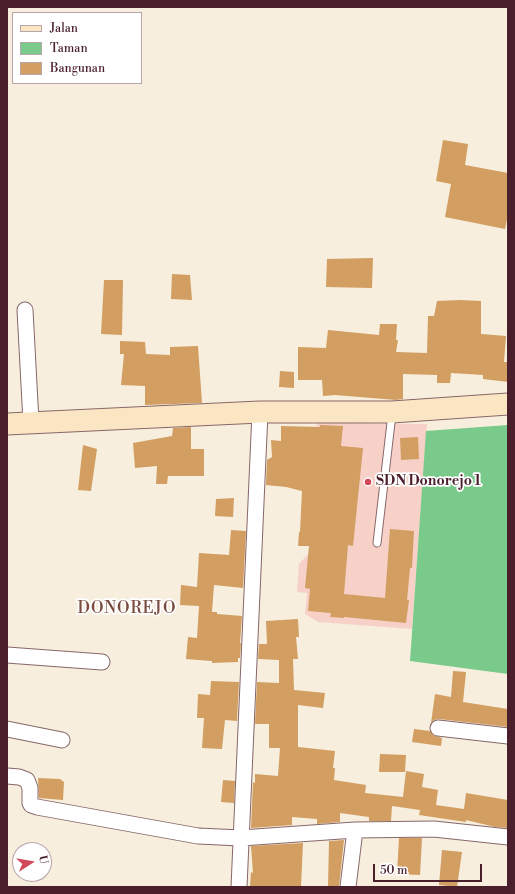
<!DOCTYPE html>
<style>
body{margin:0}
#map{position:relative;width:515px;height:894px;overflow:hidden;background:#f7eedd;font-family:"Libre Bodoni",serif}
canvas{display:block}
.frame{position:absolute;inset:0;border:8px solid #4a1f2b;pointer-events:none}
.legend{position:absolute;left:12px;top:12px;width:130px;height:72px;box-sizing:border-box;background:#fff;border:1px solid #b7a5aa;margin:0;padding:5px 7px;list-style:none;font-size:12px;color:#4a1f2b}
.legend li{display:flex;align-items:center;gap:8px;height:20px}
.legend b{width:20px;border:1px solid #b7a5aa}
.north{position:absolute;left:12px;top:842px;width:40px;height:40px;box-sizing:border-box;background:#fff;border:1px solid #b7a5aa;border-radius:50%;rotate:78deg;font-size:11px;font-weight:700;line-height:16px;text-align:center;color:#4a1f2b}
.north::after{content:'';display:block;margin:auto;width:14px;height:18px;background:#d1495b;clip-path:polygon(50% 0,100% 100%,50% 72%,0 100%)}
.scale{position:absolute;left:373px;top:864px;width:109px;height:18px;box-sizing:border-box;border:2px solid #4a1f2b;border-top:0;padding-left:5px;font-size:12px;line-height:14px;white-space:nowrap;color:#4a1f2b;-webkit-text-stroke:3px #fff;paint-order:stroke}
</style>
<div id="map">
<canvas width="515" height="894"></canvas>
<div class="frame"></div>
<ul class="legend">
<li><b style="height:5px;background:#fbe6c4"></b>Jalan</li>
<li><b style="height:11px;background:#79ca8b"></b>Taman</li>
<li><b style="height:11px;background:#d29e61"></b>Bangunan</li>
</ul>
<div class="north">U</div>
<div class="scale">50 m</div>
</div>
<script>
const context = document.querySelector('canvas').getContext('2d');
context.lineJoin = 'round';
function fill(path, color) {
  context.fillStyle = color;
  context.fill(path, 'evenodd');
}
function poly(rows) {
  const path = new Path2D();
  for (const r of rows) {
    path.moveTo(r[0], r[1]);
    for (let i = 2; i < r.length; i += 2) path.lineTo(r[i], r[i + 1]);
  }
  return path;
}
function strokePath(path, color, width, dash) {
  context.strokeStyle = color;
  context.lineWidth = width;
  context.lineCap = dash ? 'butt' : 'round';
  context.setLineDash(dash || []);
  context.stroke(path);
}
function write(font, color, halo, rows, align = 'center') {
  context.font = font + ' "Libre Bodoni",serif';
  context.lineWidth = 3.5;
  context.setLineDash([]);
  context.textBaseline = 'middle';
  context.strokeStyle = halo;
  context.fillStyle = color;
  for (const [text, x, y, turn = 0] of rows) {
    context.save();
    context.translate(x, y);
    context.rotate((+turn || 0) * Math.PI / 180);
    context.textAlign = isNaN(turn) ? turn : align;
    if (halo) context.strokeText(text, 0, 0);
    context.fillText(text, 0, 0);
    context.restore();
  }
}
const built = poly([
 [317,423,427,424,412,629,318,622,305,614,307,593,297,592,299,564,309,553]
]);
const green = poly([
 [508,425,508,674,410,661,426,431]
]);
const building = poly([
 [443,140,468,144,465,165,508,173,508,215,505,229,445,217,451,184,436,181],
 [373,258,372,288,326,287,327,259],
 [172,274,190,275,192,300,171,299],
 [104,280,123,280,122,335,101,334],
 [460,300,481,301,481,334,506,336,504,362,508,362,508,382,483,379,483,375,451,373,450,383,437,383,437,375,403,374,403,399,396,400,335,395,323,396,322,380,298,380,298,347,326,348,328,330,379,335,380,324,397,324,396,340,398,340,396,352,427,353,428,316,434,316,437,301],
 [120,341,145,342,146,354,170,355,170,347,198,346,202,403,145,405,145,386,121,385,124,354,120,354],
 [280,371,294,372,294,388,279,387],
 [320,425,343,426,341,446,363,448,353,546,348,545,344,594,385,598,390,529,414,531,412,568,410,568,407,600,409,600,406,623,344,617,344,618,330,617,331,613,308,611,310,589,305,588,309,546,298,546,299,532,300,532,302,491,286,487,266,485,267,460,272,457,271,440,281,441,281,426,320,427],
 [191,427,191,449,204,449,204,476,168,476,167,484,156,484,157,466,135,468,133,443,172,436,173,428],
 [418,437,419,459,401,460,400,438],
 [83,445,97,449,91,491,78,490],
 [234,498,233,517,215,516,216,499],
 [231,530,246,531,243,588,214,585,212,612,217,612,217,614,242,616,240,643,241,643,240,658,238,658,238,662,212,663,212,661,211,661,186,659,188,637,197,638,199,606,180,605,181,585,197,587,199,553,229,555],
 [298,619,299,637,296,637,298,659,293,659,294,690,325,693,323,708,298,705,298,747,335,751,333,768,335,768,334,780,366,785,365,793,403,797,406,771,424,774,422,787,438,790,436,805,464,809,466,793,508,800,508,828,495,827,466,820,466,822,419,815,420,810,392,806,391,821,369,821,369,817,340,813,340,822,317,824,317,819,292,817,292,825,251,828,253,782,255,783,255,774,278,776,280,748,269,748,269,724,255,724,257,682,279,683,279,660,258,659,259,644,267,644,266,621],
 [453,671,466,672,463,702,508,709,508,727,439,719,434,720,431,723,435,694,451,697],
 [211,681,239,682,237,721,225,720,222,749,202,748,204,718,197,718,198,694,210,695],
 [414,729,430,731,433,735,442,738,441,746,412,742],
 [380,754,406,755,405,772,379,772],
 [38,778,60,779,64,782,63,800,39,798],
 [223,780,235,781,234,803,221,802],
 [399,838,422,838,420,875,397,874],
 [344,840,339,887,328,887,329,841],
 [303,843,301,887,250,887,251,872,253,873,251,846],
 [442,850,462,852,457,887,439,885]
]);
const service = poly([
 [377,543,392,414]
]);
const minor = poly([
 [25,310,31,422],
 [7,655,102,662],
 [438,728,508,736],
 [7,729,62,740],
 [7,776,19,777,27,780,30,788,30,803,31,805,37,807,198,836,241,838,355,830,434,829,508,837],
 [239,887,260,412],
 [348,887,355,830]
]);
const secondary = poly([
 [7,424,260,412,392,412,508,404]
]);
const markers = [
 [368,482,4,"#d1495b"]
];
const poiNames = [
 ["SDN Donorejo 1",376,482]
];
const quarterNames = [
 ["DONOREJO",127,609]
];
fill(built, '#f7d1c8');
fill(green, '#79ca8b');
fill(building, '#d29e61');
strokePath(service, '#876769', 9);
strokePath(minor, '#876769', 17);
strokePath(secondary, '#876769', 23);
strokePath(service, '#fff', 7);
strokePath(minor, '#fff', 15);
strokePath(secondary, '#fbe6c4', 21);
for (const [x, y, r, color] of markers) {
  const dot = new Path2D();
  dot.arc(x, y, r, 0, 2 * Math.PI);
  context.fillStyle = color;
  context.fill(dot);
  strokePath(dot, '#fff', 1.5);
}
write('bold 14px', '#4a1f2b', '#fff', poiNames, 'left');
context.letterSpacing = '1px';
write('16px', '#7a4b3e', '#fff', quarterNames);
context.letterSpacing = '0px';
</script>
